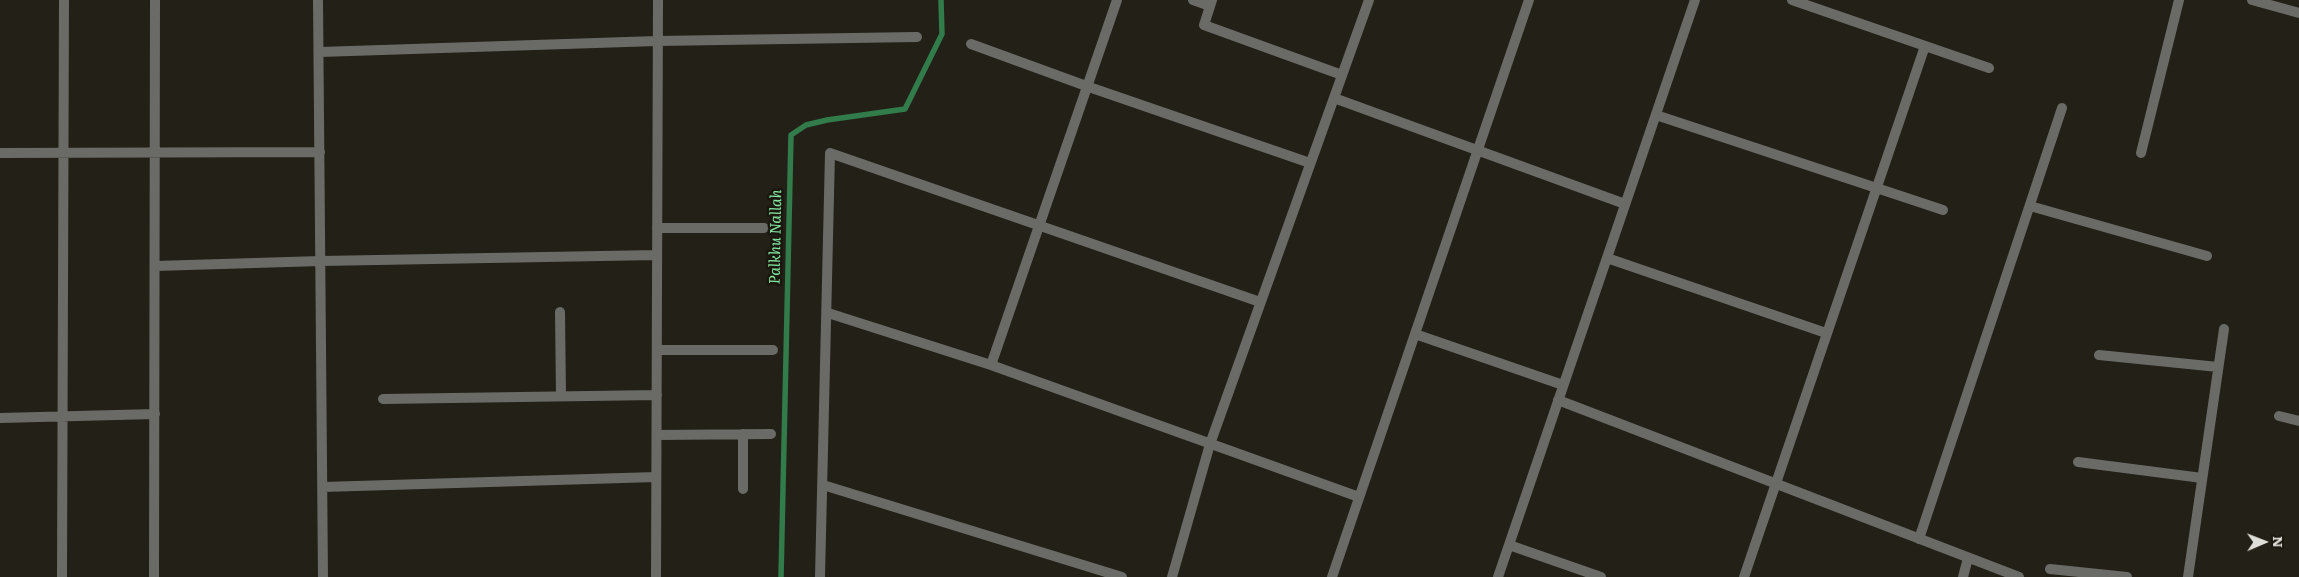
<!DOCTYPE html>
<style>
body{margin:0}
#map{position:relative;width:2299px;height:577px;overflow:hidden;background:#222017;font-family:Literata,serif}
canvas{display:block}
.north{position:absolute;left:2239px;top:517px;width:50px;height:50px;-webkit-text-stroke:4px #19170e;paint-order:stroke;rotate:89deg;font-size:14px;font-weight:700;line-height:20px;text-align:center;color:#e0ded8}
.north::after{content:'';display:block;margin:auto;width:18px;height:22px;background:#e0ded8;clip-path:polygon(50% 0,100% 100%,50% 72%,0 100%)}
</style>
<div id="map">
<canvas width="2299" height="577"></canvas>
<div class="north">N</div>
</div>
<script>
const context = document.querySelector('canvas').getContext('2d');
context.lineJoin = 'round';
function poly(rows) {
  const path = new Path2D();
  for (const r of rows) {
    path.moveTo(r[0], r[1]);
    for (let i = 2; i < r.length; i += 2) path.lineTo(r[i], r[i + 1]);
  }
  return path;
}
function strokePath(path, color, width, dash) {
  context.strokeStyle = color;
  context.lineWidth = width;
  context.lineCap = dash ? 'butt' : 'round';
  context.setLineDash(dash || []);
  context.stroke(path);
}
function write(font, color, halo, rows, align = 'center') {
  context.font = font + ' Literata,serif';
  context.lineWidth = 5;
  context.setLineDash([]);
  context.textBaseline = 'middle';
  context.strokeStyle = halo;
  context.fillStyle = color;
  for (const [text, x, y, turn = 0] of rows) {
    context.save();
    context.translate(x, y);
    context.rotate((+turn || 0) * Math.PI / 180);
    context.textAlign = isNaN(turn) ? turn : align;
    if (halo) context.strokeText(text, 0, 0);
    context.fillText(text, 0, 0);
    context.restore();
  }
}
const stream = poly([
 [781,577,791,135,806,125,827,120,905,109,942,34,941,0]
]);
const minor = poly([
 [318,0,323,577],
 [1193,0,1210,6],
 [1212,0,1204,25,1342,75],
 [1792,0,1989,68],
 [2252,0,2299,13],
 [971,44,1089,87,1310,163],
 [320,52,657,41,917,37],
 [1334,98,1625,204],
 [1656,115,1943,210],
 [0,153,320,152],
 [2141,153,2179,0],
 [2030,206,2207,256],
 [657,228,764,228],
 [1607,258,1826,333],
 [155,266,321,261,657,255],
 [560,312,561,396],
 [828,313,991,365,1359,497],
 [1415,334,1563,385],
 [657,350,773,350],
 [2099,355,2218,367],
 [991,365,1117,0],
 [383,399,657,395],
 [1558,400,2019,577],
 [2279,416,2299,421],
 [0,418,155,414],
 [743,434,743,489],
 [657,435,771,434],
 [2078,462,2202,478],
 [823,485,1122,577],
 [323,487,656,477],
 [1919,539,2062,108],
 [1509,545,1601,577],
 [2050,569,2127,577],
 [62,577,64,0],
 [154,577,155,0],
 [656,577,658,0],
 [820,577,830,153,1260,302],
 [1172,577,1210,444,1369,0],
 [1332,577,1529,0],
 [1498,577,1695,0],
 [1744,577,1925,46],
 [1963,577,1968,558],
 [2188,577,2224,329]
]);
const waterNames = [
 ["Palkhu Nallah",776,237,-89]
];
strokePath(stream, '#327b4a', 5.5);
strokePath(minor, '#6a6b67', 10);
write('italic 15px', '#85e8a1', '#19170e', waterNames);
</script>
